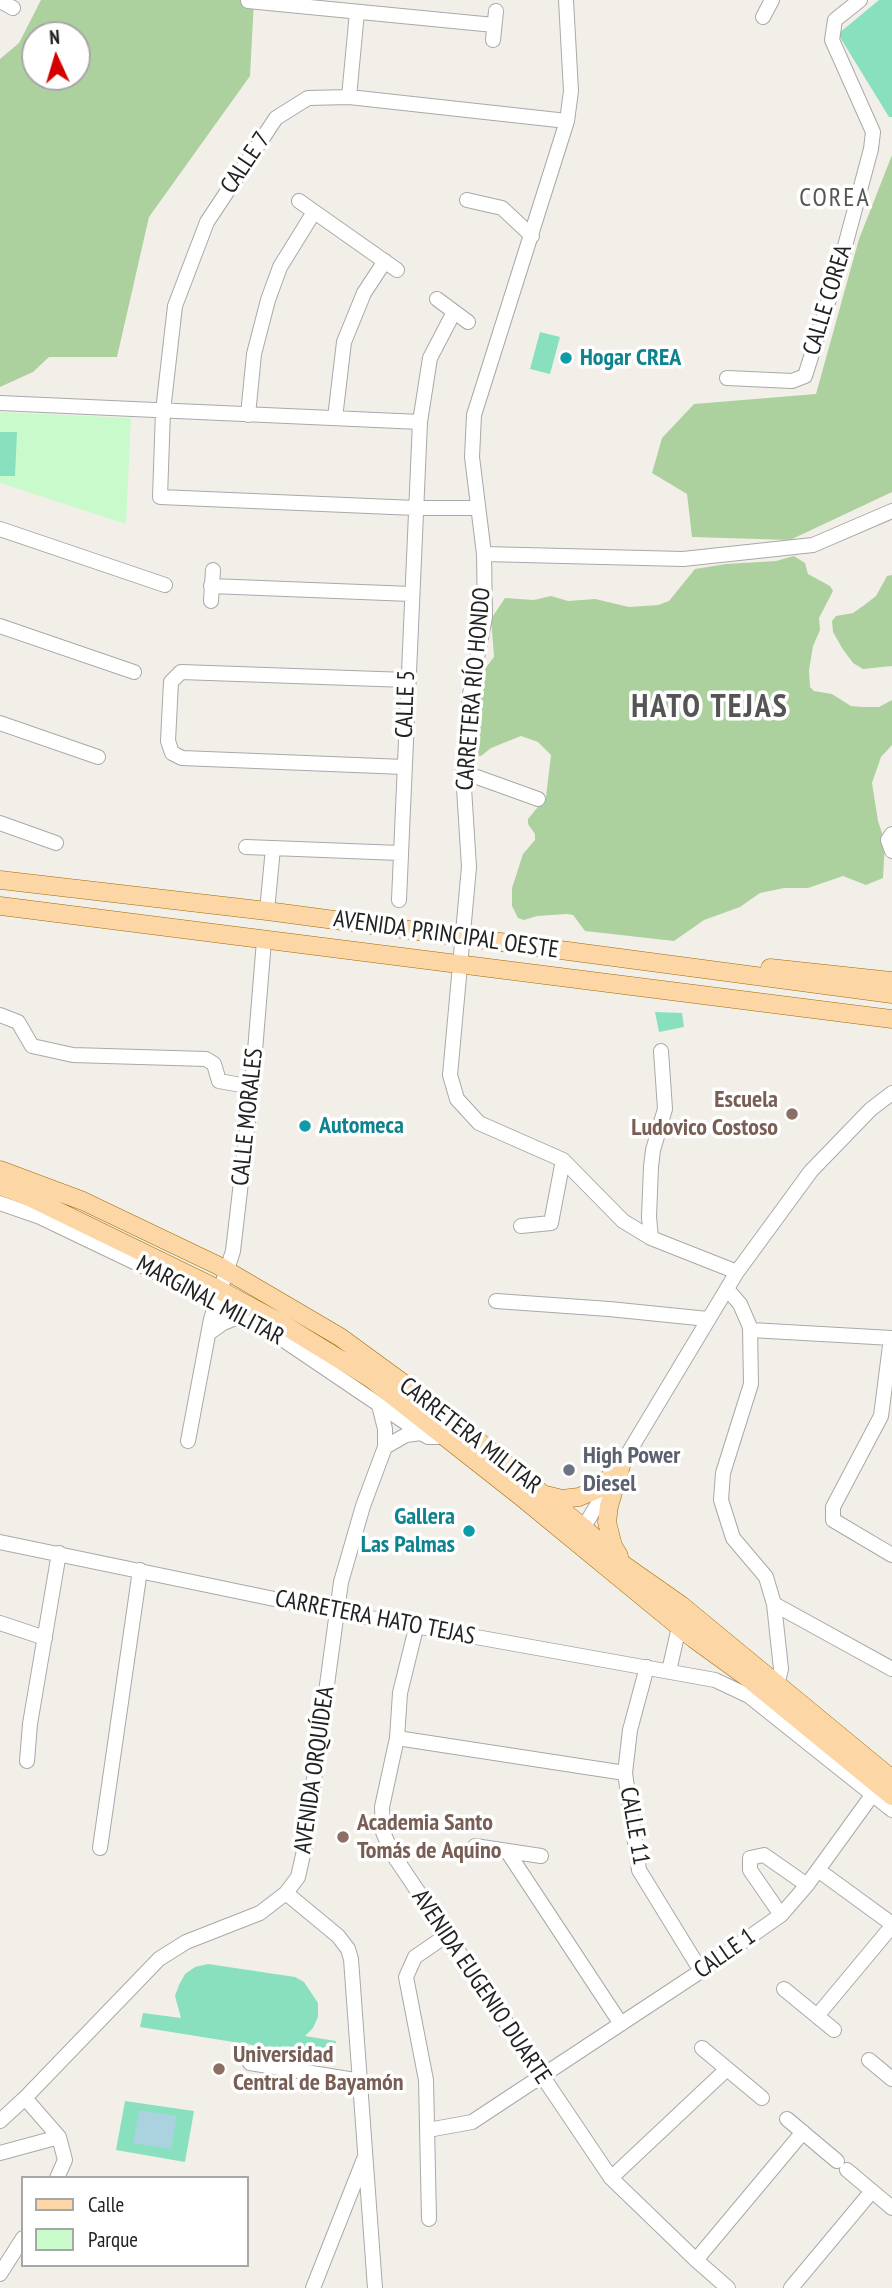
<!DOCTYPE html>
<meta charset="utf-8">
<style>
body{margin:0}
#map{position:relative;width:892px;height:2288px;overflow:hidden;background:#f2efe9;font-family:"PT Sans Narrow",sans-serif}
canvas{display:block}
.legend{position:absolute;left:21px;top:2176px;width:228px;height:91px;box-sizing:border-box;background:#fff;border:2px solid #a7a7a7;margin:0;padding:9px 12px;list-style:none;font-size:21px;color:#222}
.legend li{display:flex;align-items:center;gap:14px;height:35px}
.legend b{width:35px;border:2px solid #a7a7a7}
.north{position:absolute;left:21px;top:21px;width:70px;height:70px;box-sizing:border-box;background:#fff;border:2px solid #a7a7a7;border-radius:50%;rotate:356deg;font-size:19px;font-weight:700;line-height:28px;text-align:center;color:#222}
.north::after{content:'';display:block;margin:auto;width:24px;height:32px;background:#d40000;clip-path:polygon(50% 0,100% 100%,50% 72%,0 100%)}
</style>
<div id="map">
<canvas width="892" height="2288"></canvas>
<ul class="legend">
<li><b style="height:9px;background:#fcd6a4"></b>Calle</li>
<li><b style="height:19px;background:#c8facc"></b>Parque</li>
</ul>
<div class="north">N</div>
</div>
<script>
const context = document.querySelector('canvas').getContext('2d');
context.lineJoin = 'round';
function fill(path, color) {
  context.fillStyle = color;
  context.fill(path, 'evenodd');
}
function poly(rows) {
  const path = new Path2D();
  for (const r of rows) {
    path.moveTo(r[0], r[1]);
    for (let i = 2; i < r.length; i += 2) path.lineTo(r[i], r[i + 1]);
  }
  return path;
}
function strokePath(path, color, width, dash) {
  context.strokeStyle = color;
  context.lineWidth = width;
  context.lineCap = dash ? 'butt' : 'round';
  context.setLineDash(dash || []);
  context.stroke(path);
}
function write(font, color, halo, rows, align = 'center') {
  context.font = font + ' "PT Sans Narrow",sans-serif';
  context.lineWidth = 7;
  context.setLineDash([]);
  context.textBaseline = 'middle';
  context.strokeStyle = halo;
  context.fillStyle = color;
  for (const [text, x, y, turn = 0] of rows) {
    context.save();
    context.translate(x, y);
    context.rotate((+turn || 0) * Math.PI / 180);
    context.textAlign = isNaN(turn) ? turn : align;
    if (halo) context.strokeText(text, 0, 0);
    context.fillText(text, 0, 0);
    context.restore();
  }
}
const forest = poly([
 [41,0,254,0,250,76,149,217,117,357,49,357,33,372,0,387,0,59,19,43],
 [35,35,77,35,77,77,35,77],
 [892,155,892,492,790,540,692,537,687,494,652,473,662,438,694,404,816,394,859,239],
 [794,556,805,563,808,574,830,586,833,591,819,618,820,630,813,646,809,670,810,687,814,691,832,694,851,706,862,707,879,707,892,700,892,745,881,757,872,783,878,821,885,842,883,878,866,885,843,876,808,888,784,888,760,893,740,907,704,920,674,941,585,931,573,915,567,914,537,916,524,920,518,918,512,906,512,888,523,854,535,840,535,834,528,824,528,819,546,797,551,755,538,742,521,736,491,748,481,756,474,757,467,748,480,675,494,657,491,619,505,598,534,600,551,596,568,601,595,599,629,607,658,605,669,601,695,569,726,564,776,561],
 [892,575,892,666,863,669,853,663,842,648,833,632,832,621,836,616,853,613,863,606,876,596,887,576]
]);
const park = poly([
 [0,412,131,418,126,524,0,483]
]);
const pitch = poly([
 [879,0,892,0,892,117,889,117,838,34],
 [540,332,560,337,550,374,530,369],
 [0,432,17,432,15,476,0,476],
 [655,1012,682,1013,684,1027,659,1032],
 [208,1964,295,1977,304,1982,318,2003,318,2017,313,2028,305,2036,336,2041,333,2058,140,2027,143,2013,181,2018,175,1996,179,1985,185,1974,195,1967],
 [125,2101,194,2111,185,2162,116,2150]
]);
const water = poly([
 [139,2110,177,2116,171,2149,133,2143]
]);
const minor = poly([
 [566,0,571,91,567,121,474,415,472,457,484,554,485,617,470,694,463,772,469,867,450,1075,457,1099,479,1123,563,1160,623,1221,651,1238,737,1272],
 [0,1,13,8],
 [248,1,494,25],
 [763,17,772,0],
 [493,40,496,11],
 [349,97,357,12],
 [467,200,502,208,532,236],
 [299,201,397,270],
 [437,299,468,322],
 [727,378,792,381,805,376,841,261,871,149,873,132,832,40,835,20,860,0],
 [0,403,420,422],
 [248,415,254,354,268,300,280,267,314,212],
 [335,418,344,342,364,293,385,261],
 [478,508,415,508,160,497,163,411,175,306,207,222,276,118,308,98,349,97,567,121],
 [0,529,165,585],
 [484,554,683,559,813,545,892,511],
 [211,586,411,594],
 [211,601,213,570],
 [0,626,134,672],
 [0,723,98,757],
 [404,767,182,758,172,753,168,741,171,682,181,672,407,680],
 [463,772,538,799],
 [0,823,56,843],
 [892,834,888,840,892,851],
 [246,847,400,853],
 [399,900,420,422,430,358,454,312],
 [267,911,273,848],
 [0,1015,18,1022,32,1046,73,1055,206,1059,214,1064,219,1081,252,1087],
 [0,1203,40,1217,251,1318,421,1433,428,1437,444,1437],
 [521,1226,551,1223,563,1160],
 [651,1238,649,1217,651,1167,653,1150,665,1109,661,1051],
 [727,1289,740,1304,750,1327,751,1384,723,1473,721,1500,733,1538,766,1577,774,1604,781,1669,777,1686],
 [496,1301,609,1309,708,1319],
 [751,1330,892,1338],
 [209,1333,223,1323,233,1319,249,1318],
 [891,1338,881,1416,833,1507,833,1520,892,1555],
 [188,1441,211,1319,233,1251,252,1087,264,941],
 [385,1447,406,1435,421,1433],
 [579,1535,737,1272,811,1171,871,1109,892,1093],
 [0,1542,337,1612,715,1680,749,1696,892,1810],
 [774,1604,892,1669],
 [0,1623,45,1638],
 [416,1628,400,1693,397,1738,382,1807,383,1832,392,1853,611,2178,696,2260,728,2288],
 [647,1667,630,1730,625,1773,639,1870,701,1971],
 [669,1671,679,1627],
 [397,1738,625,1773],
 [27,1761,30,1724,59,1553],
 [475,1846,541,1856],
 [100,1848,140,1570],
 [507,1851,621,2024],
 [818,1870,892,1924],
 [286,1893,338,1936,348,1949,351,1959,375,2288],
 [781,1915,750,1870,750,1858,764,1855,807,1885],
 [784,1989,834,2030],
 [817,2016,892,1926],
 [702,2048,762,2098],
 [869,2060,892,2079],
 [250,2063,361,2081],
 [25,2098,59,2137,65,2160,57,2178],
 [787,2119,837,2161],
 [0,2121,25,2098,159,1959,186,1942,260,1913,286,1893,298,1877,305,1846,341,1582,363,1506,385,1447,385,1429,379,1405],
 [428,2130,472,2122,701,1971,781,1915,807,1885,873,1794],
 [0,2153,59,2137],
 [847,2170,892,2208],
 [611,2178,727,2069],
 [429,2219,426,2080,406,1977,415,1957,447,1935],
 [696,2260,803,2132],
 [0,2274,23,2238],
 [313,2288,364,2159],
 [791,2288,872,2191]
]);
const major = poly([
 [0,880,267,911,892,994],
 [0,906,892,1019],
 [770,968,892,981],
 [0,1170,83,1201,219,1266,340,1337,444,1413,584,1528,624,1565,681,1605,892,1779],
 [0,1186,25,1195,214,1287,279,1322,370,1378,520,1496,694,1639,748,1678,892,1796],
 [546,1495,562,1499,579,1497,598,1489,619,1468],
 [619,1556,613,1546,607,1522,609,1506,621,1466]
]);
const markers = [
 [566,358,7,"#0f9aa8"],
 [792,1114,7,"#8d6e63"],
 [305,1126,7,"#0f9aa8"],
 [569,1470,7,"#6b7280"],
 [469,1531,7,"#0f9aa8"],
 [343,1837,7,"#8d6e63"],
 [219,2069,7,"#8d6e63"]
];
const streetNames = [
 ["CALLE 7",246,163,-56],
 ["CALLE COREA",828,300,-73],
 ["CARRETERA RÍO HONDO",474,689,-85],
 ["CALLE 5",406,704,-88],
 ["AVENIDA PRINCIPAL OESTE",446,935,8],
 ["CALLE MORALES",248,1117,-84],
 ["MARGINAL MILITAR",210,1301,28],
 ["CARRETERA MILITAR",470,1436,38],
 ["CARRETERA HATO TEJAS",375,1618,11],
 ["AVENIDA ORQUÍDEA",315,1770,-82],
 ["CALLE 11",634,1826,80],
 ["CALLE 1",725,1954,-35],
 ["AVENIDA EUGENIO DUARTE",481,1987,56]
];
const cultureNames = [
 ["Hogar CREA",580,358],
 ["Automeca",319,1126],
 ["Gallera",455,1517,"right"],
 ["Las Palmas",455,1545,"right"]
];
const educationNames = [
 ["Escuela",778,1100,"right"],
 ["Ludovico Costoso",778,1128,"right"],
 ["Academia Santo",357,1823],
 ["Tomás de Aquino",357,1851],
 ["Universidad",233,2055],
 ["Central de Bayamón",233,2083]
];
const worshipNames = [
 ["High Power",583,1456],
 ["Diesel",583,1484]
];
const neighbourhoodNames = [
 ["COREA",835,199]
];
const districtNames = [
 ["HATO TEJAS",710,708]
];
fill(forest, '#add19e');
fill(park, '#c8facc');
fill(pitch, '#88e0be');
fill(water, '#aad3df');
strokePath(minor, '#a9a9a9', 16);
strokePath(major, '#a06b00', 19);
strokePath(minor, '#fff', 14);
strokePath(major, '#fcd6a4', 18);
for (const [x, y, r, color] of markers) {
  const dot = new Path2D();
  dot.arc(x, y, r, 0, 2 * Math.PI);
  context.fillStyle = color;
  context.fill(dot);
  strokePath(dot, '#fff', 2.5);
}
write('24px', '#222', '#fff', streetNames);
write('bold 24px', '#0d838f', '#fff', cultureNames, 'left');
write('bold 24px', '#785e54', '#fff', educationNames, 'left');
write('bold 24px', '#5b616d', '#fff', worshipNames, 'left');
context.letterSpacing = '2px';
write('26px', '#555', '#fff', neighbourhoodNames);
context.letterSpacing = '0px';
context.letterSpacing = '2px';
write('bold 32px', '#555', '#fff', districtNames);
context.letterSpacing = '0px';
</script>
